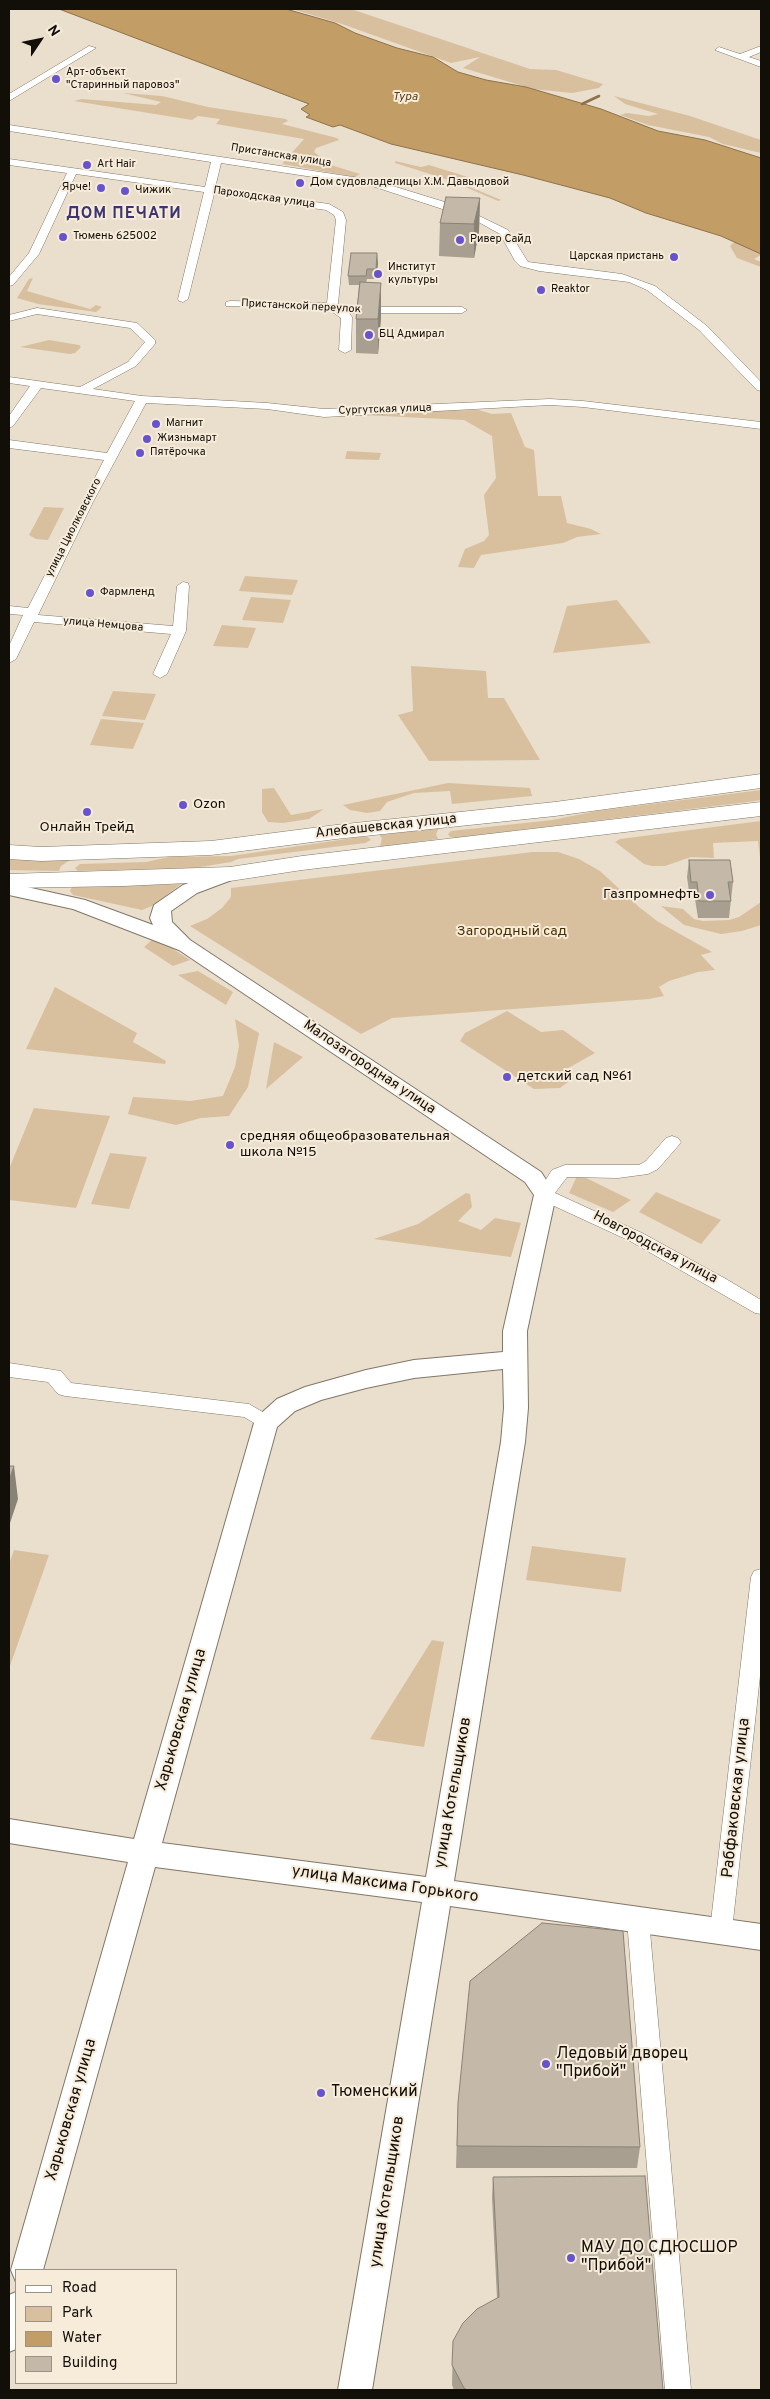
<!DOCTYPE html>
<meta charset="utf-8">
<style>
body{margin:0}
#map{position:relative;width:770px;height:2399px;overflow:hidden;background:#eadecd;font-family:Overpass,sans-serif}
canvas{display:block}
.frame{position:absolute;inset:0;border:10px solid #120e08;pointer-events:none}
.legend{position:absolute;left:15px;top:2269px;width:162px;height:115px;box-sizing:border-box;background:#f7ebda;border:1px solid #9b9386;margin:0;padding:6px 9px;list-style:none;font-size:15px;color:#120e08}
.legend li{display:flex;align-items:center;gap:10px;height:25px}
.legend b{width:25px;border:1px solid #9b9386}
.north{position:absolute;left:15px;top:15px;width:50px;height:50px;-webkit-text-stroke:4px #f7ebda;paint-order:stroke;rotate:56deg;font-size:14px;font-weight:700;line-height:20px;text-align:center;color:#120e08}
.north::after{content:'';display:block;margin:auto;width:18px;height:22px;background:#120e08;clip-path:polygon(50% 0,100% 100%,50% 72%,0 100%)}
</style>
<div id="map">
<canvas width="770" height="2399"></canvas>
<div class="frame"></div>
<ul class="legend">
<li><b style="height:6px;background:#fff"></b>Road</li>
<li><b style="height:14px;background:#d8c09f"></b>Park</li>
<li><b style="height:14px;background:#c29d65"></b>Water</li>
<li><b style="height:14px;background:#c4b9a8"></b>Building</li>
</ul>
<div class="north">N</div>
</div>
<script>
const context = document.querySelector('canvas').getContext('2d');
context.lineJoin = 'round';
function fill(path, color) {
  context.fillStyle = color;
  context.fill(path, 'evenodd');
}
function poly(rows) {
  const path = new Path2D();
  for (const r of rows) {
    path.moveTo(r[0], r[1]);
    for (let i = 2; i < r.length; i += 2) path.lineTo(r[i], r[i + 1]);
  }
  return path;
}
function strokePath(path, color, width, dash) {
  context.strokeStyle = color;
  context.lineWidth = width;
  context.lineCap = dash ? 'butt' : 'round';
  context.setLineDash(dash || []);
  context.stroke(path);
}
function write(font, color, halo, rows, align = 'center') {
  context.font = font + ' Overpass,sans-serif';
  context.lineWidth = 4;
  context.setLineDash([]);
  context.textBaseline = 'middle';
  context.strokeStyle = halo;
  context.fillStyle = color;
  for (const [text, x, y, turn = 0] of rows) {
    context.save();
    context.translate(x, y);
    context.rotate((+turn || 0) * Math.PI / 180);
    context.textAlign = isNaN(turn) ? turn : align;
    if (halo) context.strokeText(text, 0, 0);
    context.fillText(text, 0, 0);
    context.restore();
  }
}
const green = poly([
 [292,9,351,9,530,69,556,70,603,84,599,88,572,93,533,89,463,68,480,57,451,63,342,24],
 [123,93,162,96,208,107,286,119,288,121,282,124,337,138,339,140,316,148,314,152,331,165,360,174,355,177,282,164,304,139,216,124,220,119,198,116,192,120,74,101,82,99,156,105,161,102],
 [614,96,690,116,761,140,761,153,723,144,709,137,648,125,620,115,627,113,649,116,658,114,625,104],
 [395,161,421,167,429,165,471,178,475,181,470,187,501,200,498,201,449,180,395,163],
 [735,241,761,249,761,255,754,259,761,262,761,267,737,258,730,246],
 [33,278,27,291,90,309,96,305,102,307,96,312,38,304,17,298,29,279],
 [49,340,79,345,81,347,75,353,70,354,20,347],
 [479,410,492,414,511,413,525,447,534,450,538,496,561,496,567,523,591,529,601,534,577,537,563,543,481,555,474,568,458,567,465,549,484,541,489,535,484,495,496,478,492,436,464,420,363,415,420,411],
 [347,451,381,453,379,460,345,459],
 [44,507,64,508,48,540,36,539,29,535],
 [245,576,298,580,292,595,239,591],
 [251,597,291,600,283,623,242,620],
 [617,600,651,643,553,653,567,606],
 [222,625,256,628,248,648,213,646],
 [411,666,486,671,488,698,504,698,540,760,429,761,398,715,413,711],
 [113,691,156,694,145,720,102,716],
 [101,719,144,723,133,749,90,745],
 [448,783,530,788,532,796,452,804,450,791,414,793,387,802,380,811,367,813,350,810,343,805],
 [274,788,291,815,324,809,309,819,283,823,268,822,262,812,262,789],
 [761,790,761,800,748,802,455,838,450,837,448,834,451,831,552,820,597,811],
 [761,821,760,857,758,841,713,843,714,858,691,857,665,866,652,866,644,864,615,842,620,839],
 [439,828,436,834,438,839,380,847,382,838,379,835],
 [360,837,368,837,371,840,365,843,238,859,231,862,194,868,78,871,75,868,80,864,146,862,169,857,231,856],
 [533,852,558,852,579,859,600,871,639,907,657,921,712,952,701,955,715,970,698,972,669,981,659,987,664,996,649,999,392,1018,361,1034,190,926,207,919,222,908,231,897,231,888],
 [9,860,70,860,61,866,59,871,9,870],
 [181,884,152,906,142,910,73,895,70,891,72,887],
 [761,902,761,925,742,931,721,934,684,925,661,906,683,909,694,919,703,921,729,920,739,917],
 [155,937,190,960,173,966,144,947],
 [198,971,233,992,226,1005,178,975],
 [55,987,137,1033,133,1042,166,1061,165,1064,26,1049],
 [507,1011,541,1032,563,1030,595,1053,563,1071,572,1079,560,1088,534,1089,460,1041,465,1033],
 [235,1019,259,1033,248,1087,229,1116,201,1118,176,1125,128,1114,133,1097,190,1101,223,1096,235,1067,239,1046],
 [274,1042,303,1057,266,1089],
 [34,1108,110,1116,76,1208,9,1200,9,1169],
 [110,1153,147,1157,129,1209,91,1204],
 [578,1174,631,1200,613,1212,569,1193],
 [656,1192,721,1220,701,1244,639,1212],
 [466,1193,470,1194,472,1207,458,1221,481,1230,495,1218,521,1223,511,1257,374,1239,418,1224],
 [532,1546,626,1558,621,1592,526,1580],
 [14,1550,49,1555,10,1666,9,1564],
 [432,1640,444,1642,424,1747,370,1739]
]);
const water = poly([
 [59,9,286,9,335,23,355,33,397,48,433,57,458,72,486,80,526,87,601,109,658,131,705,140,761,158,761,254,721,236,646,213,610,198,523,175,391,144,340,125,333,127,306,117,310,115,301,109,309,104,59,9]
]);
const stream = poly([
 [582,104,599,96]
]);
const minor = poly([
 [89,46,96,48,9,101,9,94,89,46],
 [761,46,761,52,749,57,761,61,761,67,715,50,719,47,740,54,761,46],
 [9,125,373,180,461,207,508,230,528,262,622,274,655,286,707,326,761,382,761,391,757,390,699,330,647,290,629,282,539,271,520,266,515,261,500,234,473,219,372,186,221,163,215,188,329,204,343,212,346,220,338,304,346,307,462,307,467,310,462,313,349,313,352,317,351,350,345,353,339,350,341,318,328,309,226,306,226,302,230,301,327,303,336,220,334,215,326,210,214,194,188,299,183,302,179,301,178,299,204,192,76,174,39,254,13,285,9,286,9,277,29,253,67,173,9,165,9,159,205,187,211,162,9,131,9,125],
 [37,308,137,323,155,340,155,344,136,366,93,389,142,396,267,403,324,409,550,399,583,401,761,422,761,429,583,407,550,405,324,417,267,409,146,403,93,502,38,615,173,626,177,586,183,582,188,583,189,586,186,631,167,674,160,678,153,674,171,634,34,622,16,659,9,663,9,646,23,615,9,614,9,606,28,608,104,460,9,448,9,440,107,453,135,401,41,388,13,426,9,428,9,416,30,386,9,383,9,377,80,387,128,362,145,342,130,328,37,314,9,321,9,315,37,308],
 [672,1136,678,1138,681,1142,678,1146,658,1169,648,1174,618,1178,567,1177,555,1193,642,1233,726,1279,761,1300,761,1314,755,1313,630,1241,539,1199,536,1195,552,1170,565,1165,639,1165,646,1161,666,1138,672,1136],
 [9,1363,61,1371,71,1383,249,1404,273,1418,276,1423,273,1428,266,1430,244,1417,65,1396,58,1394,48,1382,9,1377,9,1363],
 [761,1569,761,1667,732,1930,729,1937,721,1940,713,1937,710,1930,751,1577,754,1571,761,1569],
 [638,1910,646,1913,649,1920,691,2390,665,2390,627,1920,630,1913,638,1910]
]);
const tertiary = poly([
 [230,868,237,870,240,874,237,878,197,893,171,911,172,922,190,940,541,1172,556,1195,527,1331,528,1408,525,1442,454,1881,761,1924,761,1950,450,1906,372,2390,338,2390,422,1902,155,1867,43,2270,16,2270,16,2282,11,2270,128,1862,9,1843,9,1819,134,1839,254,1423,257,1417,277,1399,305,1387,366,1370,414,1360,503,1352,503,1331,534,1195,525,1182,179,950,73,909,9,895,9,883,85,900,153,925,150,918,154,905,183,885,230,868],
 [503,1369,504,1408,501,1442,426,1877,162,1843,277,1427,295,1411,321,1400,366,1388,414,1378,503,1369],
 [16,2292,16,2349,9,2352,9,2295,16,2292]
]);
const primary = poly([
 [761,774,761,788,555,816,336,839,211,855,41,861,9,859,9,845,41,847,211,841,336,825,555,802,761,774],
 [761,802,761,816,302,870,230,881,124,886,9,888,9,874,230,867,302,856,761,802]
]);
const wall = poly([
 [480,198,479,231,474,258,439,256,440,223],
 [378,263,376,279,367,279,366,283,381,283,381,317,378,354,356,353,356,319,359,285,349,285,348,276],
 [689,860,733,882,731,899,729,918,698,918,695,899,690,899,687,877],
 [458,2103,640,2147,637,2168,456,2168],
 [493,2177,663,2390,454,2390,452,2385,453,2341,497,2298,492,2198]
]);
const shadedWall = poly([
 [480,198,479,231,474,258,474,224],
 [377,253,378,263,376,279,376,269],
 [381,283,381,317,378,354,378,319],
 [14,1466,18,1499,9,1526,9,1480]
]);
const building = poly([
 [446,197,480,198,474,224,440,223,446,197],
 [351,253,377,253,376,269,367,269,366,276,348,276,351,253],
 [360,282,381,283,378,319,356,319,360,282],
 [689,860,730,860,733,882,728,882,731,901,699,901,697,882,691,882,689,860],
 [9,1466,14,1466,9,1480,9,1466],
 [542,1923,623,1931,640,2147,457,2146,458,2103,470,1981,542,1923],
 [645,2176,663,2390,467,2390,464,2388,452,2365,453,2341,463,2323,477,2309,499,2297,493,2177,645,2176]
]);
const markers = [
 [56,79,5,"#6754cd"],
 [87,165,5,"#6754cd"],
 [300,183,5,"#6754cd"],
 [101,188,5,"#6754cd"],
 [125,191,5,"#6754cd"],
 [63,237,5,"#6754cd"],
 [460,240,5,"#6754cd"],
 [674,257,5,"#6754cd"],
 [378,274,5,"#6754cd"],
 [541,290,5,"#6754cd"],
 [369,335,5,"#6754cd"],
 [156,424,5,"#6754cd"],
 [147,439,5,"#6754cd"],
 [140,453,5,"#6754cd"],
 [90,593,5,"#6754cd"],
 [183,805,5,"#6754cd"],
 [87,812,5,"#6754cd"],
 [710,895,5,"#6754cd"],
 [507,1077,5,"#6754cd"],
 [230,1145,5,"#6754cd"],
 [546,2064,5,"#6754cd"],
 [321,2093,5,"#6754cd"],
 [571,2258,5,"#6754cd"]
];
const farPoinames = [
 ["Арт-объект",66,73],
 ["\"Старинный паровоз\"",66,86],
 ["Art Hair",97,165],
 ["Дом судовладелицы Х.М. Давыдовой",310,183],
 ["Ярче!",91,188,"right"],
 ["Чижик",135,191],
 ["Тюмень 625002",73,237],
 ["Ривер Сайд",470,240],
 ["Царская пристань",664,257,"right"],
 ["Институт",388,268],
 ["культуры",388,281],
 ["Reaktor",551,290],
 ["БЦ Адмирал",379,335],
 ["Магнит",166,424],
 ["Жизньмарт",157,439],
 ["Пятёрочка",150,453],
 ["Фармленд",100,593]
];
const farStreetnames = [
 ["Пристанская улица",281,156,9],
 ["Пароходская улица",264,198,8],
 ["Пристанской переулок",301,307,3],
 ["Сургутская улица",385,410,-2],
 ["улица Циолковского",74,528,-63],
 ["улица Немцова",103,625,5]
];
const farWaternames = [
 ["Тура",405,98]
];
const poiNames = [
 ["Ozon",193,805],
 ["Онлайн Трейд",87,828,"center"],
 ["Газпромнефть",700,895,"right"],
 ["детский сад №61",517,1077],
 ["средняя общеобразовательная",240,1137],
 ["школа №15",240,1153]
];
const streetNames = [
 ["Алебашевская улица",386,827,-6],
 ["Малозагородная улица",369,1068,34],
 ["Новгородская улица",655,1248,28]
];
const parkNames = [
 ["Загородный сад",512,932]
];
const farDistrictnames = [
 ["ДОМ ПЕЧАТИ",124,215]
];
const nearStreetnames = [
 ["Харьковская улица",182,1720,-74],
 ["улица Котельщиков",454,1793,-80],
 ["Рабфаковская улица",737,1798,-84],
 ["улица Максима Горького",385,1885,8],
 ["Харьковская улица",72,2110,-74],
 ["улица Котельщиков",388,2192,-81]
];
const nearPoinames = [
 ["Ледовый дворец",556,2055],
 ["\"Прибой\"",556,2073],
 ["Тюменский",331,2093],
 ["МАУ ДО СДЮСШОР",581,2249],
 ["\"Прибой\"",581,2267]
];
fill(green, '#d8c09f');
fill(water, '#c29d65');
strokePath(water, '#8d7249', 1);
strokePath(stream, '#8d7249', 2.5);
strokePath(minor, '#827768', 1);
strokePath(tertiary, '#827768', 2);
strokePath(primary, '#827768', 1);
fill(minor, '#fff');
fill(tertiary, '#fff');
fill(primary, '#fff');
fill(wall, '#a99f90');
fill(shadedWall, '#898276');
fill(building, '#c4b9a8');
strokePath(building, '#898276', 1);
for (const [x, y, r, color] of markers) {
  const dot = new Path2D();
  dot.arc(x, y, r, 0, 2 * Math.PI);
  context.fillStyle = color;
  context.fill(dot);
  strokePath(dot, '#f7ebda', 2);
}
write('11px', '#120e08', '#f7ebda', farPoinames, 'left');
write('11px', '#120e08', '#f7ebda', farStreetnames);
write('italic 12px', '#5b4014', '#f7ebda', farWaternames);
write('14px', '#120e08', '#f7ebda', poiNames, 'left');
write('14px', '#120e08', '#f7ebda', streetNames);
write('14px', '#493000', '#f7ebda', parkNames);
context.letterSpacing = '1px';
write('bold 16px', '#3c3571', '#f7ebda', farDistrictnames);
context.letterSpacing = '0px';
write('16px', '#120e08', '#f7ebda', nearStreetnames);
write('16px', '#120e08', '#f7ebda', nearPoinames, 'left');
</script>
